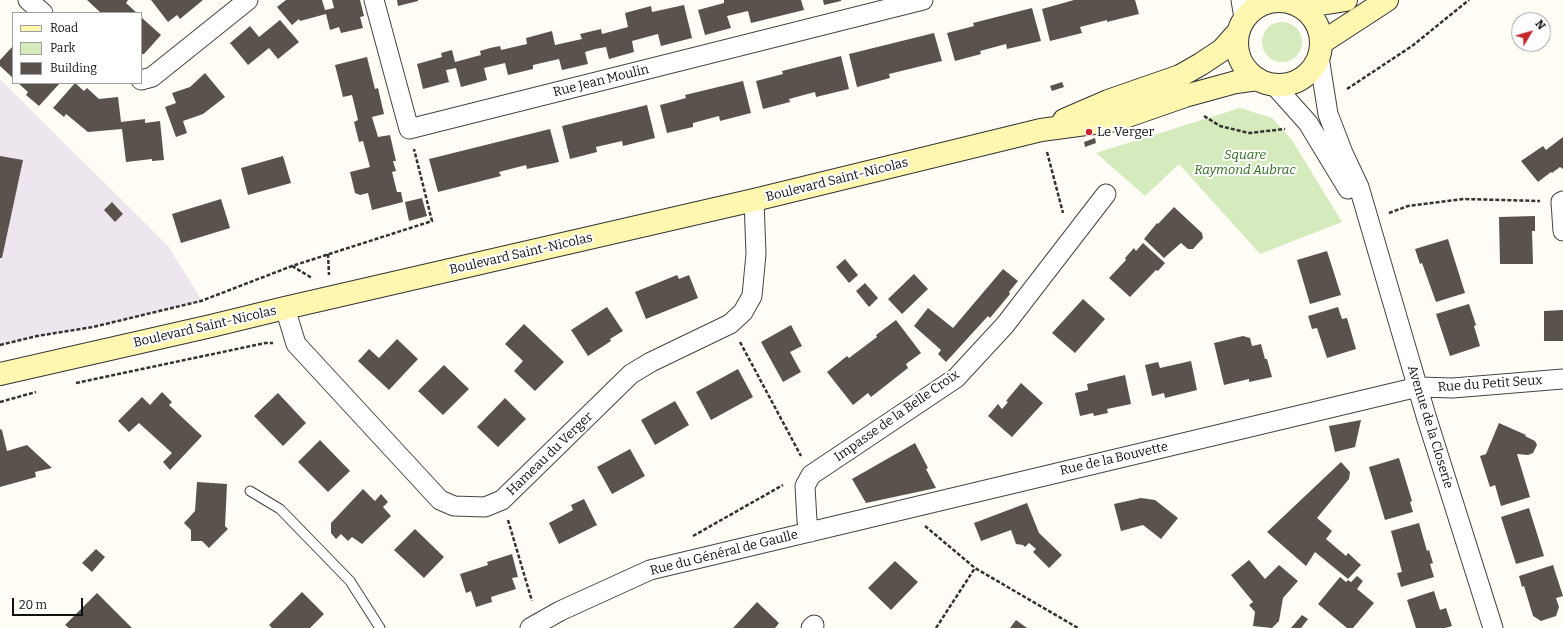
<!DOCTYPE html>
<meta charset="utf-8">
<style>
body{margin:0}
#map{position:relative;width:1563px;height:628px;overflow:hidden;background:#fffdf5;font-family:Bitter,serif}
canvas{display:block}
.legend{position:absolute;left:12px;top:12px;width:130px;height:72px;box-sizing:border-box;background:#fff;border:1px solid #a0a0a0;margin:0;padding:5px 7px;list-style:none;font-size:12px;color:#111}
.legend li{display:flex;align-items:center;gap:8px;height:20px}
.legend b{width:20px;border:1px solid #a0a0a0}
.north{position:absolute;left:1511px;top:12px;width:40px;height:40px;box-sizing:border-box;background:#fff;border:1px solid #a0a0a0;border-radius:50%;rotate:52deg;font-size:11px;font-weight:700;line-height:16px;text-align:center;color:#111}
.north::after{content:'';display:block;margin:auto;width:14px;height:18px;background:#c4262e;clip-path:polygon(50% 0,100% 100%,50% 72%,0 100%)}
.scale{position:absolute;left:12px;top:598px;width:71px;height:18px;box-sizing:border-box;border:2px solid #111;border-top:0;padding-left:5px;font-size:12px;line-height:14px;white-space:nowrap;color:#111;-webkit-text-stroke:3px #fff;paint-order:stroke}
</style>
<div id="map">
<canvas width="1563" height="628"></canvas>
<ul class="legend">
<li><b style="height:5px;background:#fff6b0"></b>Road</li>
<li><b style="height:11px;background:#d5ebbd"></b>Park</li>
<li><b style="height:11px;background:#5a524d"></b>Building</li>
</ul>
<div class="north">N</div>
<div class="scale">20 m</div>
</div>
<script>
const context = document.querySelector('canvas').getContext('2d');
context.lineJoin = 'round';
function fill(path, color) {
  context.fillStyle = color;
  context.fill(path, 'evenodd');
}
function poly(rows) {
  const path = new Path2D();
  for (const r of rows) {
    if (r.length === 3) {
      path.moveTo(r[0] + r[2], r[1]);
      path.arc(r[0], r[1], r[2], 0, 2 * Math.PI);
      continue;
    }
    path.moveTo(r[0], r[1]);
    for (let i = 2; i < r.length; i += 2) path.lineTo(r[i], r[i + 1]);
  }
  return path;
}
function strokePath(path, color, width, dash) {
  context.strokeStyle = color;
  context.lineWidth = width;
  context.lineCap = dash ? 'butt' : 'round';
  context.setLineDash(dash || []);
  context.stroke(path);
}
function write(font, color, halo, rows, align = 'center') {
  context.font = font + ' Bitter,serif';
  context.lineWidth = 4;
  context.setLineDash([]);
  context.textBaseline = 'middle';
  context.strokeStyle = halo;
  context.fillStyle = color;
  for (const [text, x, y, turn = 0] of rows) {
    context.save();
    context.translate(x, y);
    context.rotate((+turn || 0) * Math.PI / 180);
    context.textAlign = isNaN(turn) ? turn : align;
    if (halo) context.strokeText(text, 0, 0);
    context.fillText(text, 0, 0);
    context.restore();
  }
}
const industrial = poly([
 [0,79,168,246,203,302,201,301,93,327,37,336,0,345]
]);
const green = poly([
 [1282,42,20],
 [1240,108,1272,118,1292,140,1342,222,1260,254,1179,164,1145,196,1096,153]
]);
const building = poly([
 [87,0,128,0,126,3,137,13,101,13],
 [151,0,203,0,180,19,177,15,168,22],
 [286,0,322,0,325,10,334,8,332,0,360,0,364,16,360,17,363,28,341,33,339,27,330,30,326,14,300,21,299,19,292,25,277,7],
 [397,0,418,0,418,1,398,6],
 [724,0,801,0,804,10,751,23,748,11,727,16,731,28,705,35,698,10,724,3],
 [823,0,841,0,841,1,824,5],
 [1074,0,1135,0,1139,14,1107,22,1107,20,1080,27,1082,33,1050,41,1042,9],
 [684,5,692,38,661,46,658,34,632,41,634,52,609,59,606,47,595,49,585,52,588,64,562,70,559,59,533,65,533,69,508,75,505,63,484,68,487,80,461,87,456,68,446,70,449,82,423,89,417,64,442,57,441,53,452,50,455,62,481,55,480,51,490,48,500,46,501,50,527,44,526,38,552,31,555,45,582,39,580,34,601,29,602,34,628,27,625,13,651,6,652,12],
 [1032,8,1041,41,1007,49,1006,44,980,51,981,54,955,61,947,33,974,26,973,23],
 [141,17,161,35,144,54,141,54],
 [280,20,299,42,278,59,269,48,248,65,230,43,250,26,259,37],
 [934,33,942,61,889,74,890,78,857,87,849,54],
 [13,46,13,78,0,66,0,60],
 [841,56,849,89,816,97,815,92,789,99,790,102,763,109,756,81,783,74,782,71],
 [367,57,375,89,378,88,384,114,372,117,378,137,390,135,396,161,393,161,396,171,392,172,397,192,401,192,403,202,372,210,368,193,360,195,355,193,350,172,370,167,363,141,359,142,354,122,358,120,352,95,343,97,335,65],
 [205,73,225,97,203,114,183,121,187,133,176,137,165,107,176,103,172,93,190,87],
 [743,81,751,113,720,121,719,116,693,123,693,127,667,133,660,105,686,98,685,95],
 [1062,82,1064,87,1052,91,1050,86],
 [18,83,60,83,39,106,26,95,28,92],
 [75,83,84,91,87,88,99,99,118,97,121,122,145,119,145,123,160,121,164,160,152,161,152,159,126,162,122,129,88,132,66,114,64,117,53,108],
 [647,105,655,138,623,146,622,141,596,147,597,152,570,159,562,126],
 [550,129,559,162,527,169,526,165,499,172,501,176,438,192,429,159],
 [1563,137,1563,169,1560,167,1552,173,1551,172,1538,182,1521,161,1543,146,1546,150],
 [1095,138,1096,143,1085,147,1084,142],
 [0,156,23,160,2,258,0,258],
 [283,156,291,183,248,195,241,168],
 [422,198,427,216,409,221,405,202],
 [221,199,230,228,181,243,172,214],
 [112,202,123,214,115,222,104,210],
 [1174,207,1202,233,1203,238,1193,249,1188,249,1181,243,1164,258,1144,239,1157,223,1158,224],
 [1535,216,1535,231,1532,231,1533,264,1500,264,1499,217],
 [1448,239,1465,293,1436,302,1422,263,1420,264,1415,249],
 [1143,243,1165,263,1158,271,1156,270,1130,297,1109,278,1126,260,1125,258,1134,248,1136,251],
 [1327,251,1341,295,1310,304,1297,260],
 [845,259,858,275,849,283,836,267],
 [1003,269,1018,281,1009,292,1010,294,990,318,988,316,946,362,938,354,941,350,914,326,928,308,953,328],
 [914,274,928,289,902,314,888,299],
 [677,275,679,279,689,275,698,298,646,319,635,292],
 [865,283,878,298,869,307,856,291],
 [1083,299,1105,319,1075,353,1052,333],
 [1469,304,1476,325,1474,326,1480,346,1450,356,1436,314],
 [607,307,623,331,610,339,611,341,588,356,571,330],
 [1338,307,1342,319,1347,318,1356,349,1327,358,1317,328,1312,329,1308,316],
 [1563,310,1563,341,1544,341,1544,311],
 [896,320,921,353,906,364,908,368,871,397,868,393,853,405,827,372,847,356,849,358,877,337,876,335],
 [524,324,564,362,535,391,514,371,523,361,505,344],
 [791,325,802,346,790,352,801,372,783,382,761,342],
 [1243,336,1250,338,1252,346,1261,344,1265,359,1267,359,1272,377,1249,382,1249,379,1224,385,1214,343],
 [397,339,418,359,389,390,358,361,369,349,379,358],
 [1191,361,1197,390,1165,398,1164,393,1152,396,1145,365,1158,362,1160,368],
 [444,365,469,389,443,415,418,391],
 [738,369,753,397,711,420,696,392],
 [1125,375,1131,404,1107,409,1108,413,1094,416,1093,413,1080,416,1075,393,1088,390,1087,384],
 [1021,383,1043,403,1012,437,988,416,998,404,1002,409,1008,402,1006,401],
 [162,392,172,402,169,405,202,436,170,470,163,462,172,453,139,423,129,432,118,421,142,397,150,405],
 [278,393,306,423,283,446,254,416],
 [505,398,526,419,498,447,477,427],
 [675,401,689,425,655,445,641,420],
 [1361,420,1355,447,1335,452,1329,426],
 [1499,423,1526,435,1525,436,1535,441,1537,445,1533,453,1528,455,1517,454,1530,497,1501,506,1495,485,1490,487,1480,456,1486,454],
 [0,429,2,430,7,451,27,445,52,468,35,472,36,477,0,487],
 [320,440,350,471,328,492,298,462],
 [915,443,928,468,926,469,936,488,866,503,852,479],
 [630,449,645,476,612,494,597,467],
 [1399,458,1412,501,1410,502,1413,512,1385,520,1369,467],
 [1341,462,1350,472,1349,479,1317,518,1332,531,1326,539,1346,556,1348,553,1361,565,1348,579,1315,552,1306,566,1267,532],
 [197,482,227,484,225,526,228,529,209,548,202,541,191,541,191,530,184,523,195,511],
 [363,489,375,501,381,494,388,502,383,507,391,516,362,544,352,537,348,541,341,534,336,539,331,533,331,523],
 [1141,498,1155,500,1178,518,1161,539,1143,525,1121,531,1114,504],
 [584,499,597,525,559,544,549,523,573,510,571,505],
 [1027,503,1039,533,1062,555,1049,568,1033,552,1036,549,1029,543,1025,547,1023,545,1016,544,1011,530,981,541,974,523],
 [1529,508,1544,556,1516,564,1501,517],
 [1419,523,1427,551,1429,550,1433,563,1430,564,1434,577,1401,587,1397,573,1402,572,1391,531],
 [415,529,444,557,424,578,394,550],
 [96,549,105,557,92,572,82,563],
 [512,554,518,577,512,578,516,589,491,597,492,602,476,607,471,591,466,593,460,574,488,565,487,562],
 [1249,560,1265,579,1279,565,1298,581,1283,598,1279,621,1272,628,1253,626,1255,612,1249,605,1253,602,1231,575],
 [895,561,918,582,891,610,868,588],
 [1553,565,1563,596,1556,598,1559,607,1556,616,1541,621,1533,616,1524,586,1522,587,1519,576],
 [1357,576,1363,581,1357,589,1374,603,1353,628,1347,628,1318,604,1340,577,1346,582,1348,580,1351,582],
 [1434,591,1440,610,1446,608,1452,626,1445,628,1416,628,1407,600],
 [302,592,324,614,310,628,272,628,269,625],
 [97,593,132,628,69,628,65,625],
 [757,602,779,623,775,628,733,628],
 [1302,615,1308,619,1301,628,1291,628],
 [1016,620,1027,628,1010,628]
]);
const path = poly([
 [1347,89,1412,46,1469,0],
 [1204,116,1220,126,1249,133,1285,129],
 [1047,152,1063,213],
 [1389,213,1408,206,1464,199,1540,201],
 [328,254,329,275],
 [292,266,312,278],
 [740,342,801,456],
 [0,345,37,336,93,327,201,301,292,266,432,221,414,149],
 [76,383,265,343,273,343],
 [0,402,36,392],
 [508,520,532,601],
 [925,526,975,568,1078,628],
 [693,536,783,485],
 [936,628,975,568]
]);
const service = poly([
 [250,491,280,509,350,581,380,628]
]);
const minor = poly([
 [28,0,43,13],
 [374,0,409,129,923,0],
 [1241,0,1244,18],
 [1286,0,1287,1],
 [1319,57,1328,114,1343,153,1359,187,1426,416,1493,628],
 [141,80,152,77,248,0],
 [1274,85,1308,123,1348,189],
 [1563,201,1561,202,1563,231],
 [285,308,296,344,440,500,454,506,485,507,502,500,631,374,651,362,730,324,743,312,752,296,756,254,754,200],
 [811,532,807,521,805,486,811,475,956,378,1005,325,1106,194],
 [530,628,560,611,650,570,1418,387,1453,388,1563,379],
 [811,628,814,625]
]);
const secondary = poly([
 [1279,43,42],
 [1302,7,1346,0],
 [1321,43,1387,0],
 [1064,120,1108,101,1180,76,1201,64,1222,50,1238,32],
 [0,374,211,326,285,308,754,200,1041,130,1116,120,1185,96,1236,82,1258,79]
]);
const markers = [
 [1089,132,4,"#c4262e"]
];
const streetNames = [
 ["Rue Jean Moulin",601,81,-14],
 ["Boulevard Saint-Nicolas",837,180,-14],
 ["Boulevard Saint-Nicolas",521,254,-13],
 ["Boulevard Saint-Nicolas",205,327,-13],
 ["Rue du Petit Seux",1490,384,-4],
 ["Impasse de la Belle Croix",897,416,-35],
 ["Avenue de la Closerie",1430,427,73],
 ["Hameau du Verger",550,454,-44],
 ["Rue de la Bouvette",1114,459,-13],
 ["Rue du Général de Gaulle",724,553,-14]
];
const poiNames = [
 ["Le Verger",1097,132]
];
const parkNames = [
 ["Square",1245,155],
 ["Raymond Aubrac",1245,170]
];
fill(industrial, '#eee6ef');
fill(green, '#d5ebbd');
fill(building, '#5a524d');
strokePath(service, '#444', 11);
strokePath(minor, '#444', 21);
strokePath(secondary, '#333', 24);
strokePath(path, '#333', 2.5, [4, 2]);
strokePath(service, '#fff', 9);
strokePath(minor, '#fff', 19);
strokePath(secondary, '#fff6b0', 22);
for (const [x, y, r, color] of markers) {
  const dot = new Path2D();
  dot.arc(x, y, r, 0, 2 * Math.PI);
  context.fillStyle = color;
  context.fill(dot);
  strokePath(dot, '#fff', 1.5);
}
write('13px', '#111', '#fff', streetNames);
write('13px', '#111', '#fff', poiNames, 'left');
write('italic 13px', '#2f6b1f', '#fff', parkNames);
</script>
